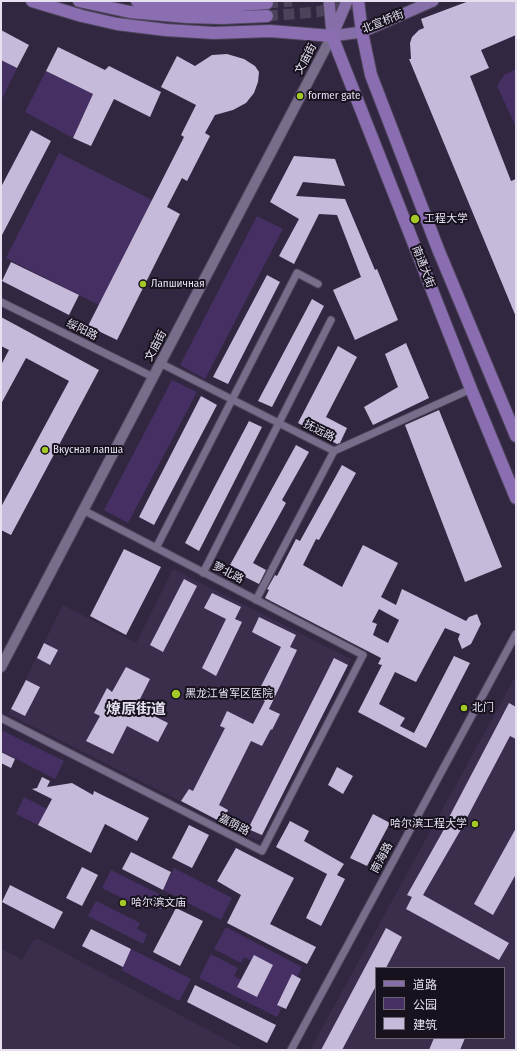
<!DOCTYPE html>
<meta charset="utf-8">
<style>
body{margin:0}
#map{position:relative;width:517px;height:1051px;overflow:hidden;background:#312740;font-family:"Fira Sans Condensed","Noto Sans SC",sans-serif}
canvas{display:block}
.frame{position:absolute;inset:0;border:2px solid #e6e0f1;pointer-events:none}
.legend{position:absolute;left:375px;top:967px;width:130px;height:72px;box-sizing:border-box;background:#17121e;border:1px solid #6a6472;margin:0;padding:5px 7px;list-style:none;font-size:12px;color:#e6e0f1}
.legend li{display:flex;align-items:center;gap:8px;height:20px}
.legend b{width:20px;border:1px solid #6a6472}
</style>
<div id="map">
<canvas width="517" height="1051"></canvas>
<div class="frame"></div>
<ul class="legend">
<li><b style="height:5px;background:#866ea8"></b>道路</li>
<li><b style="height:11px;background:#462f63"></b>公园</li>
<li><b style="height:11px;background:#c6bada"></b>建筑</li>
</ul>
</div>
<script>
const context = document.querySelector('canvas').getContext('2d');
context.lineJoin = 'round';
function fill(path, color) {
  context.fillStyle = color;
  context.fill(path, 'evenodd');
}
function poly(rows) {
  const path = new Path2D();
  for (const r of rows) {
    path.moveTo(r[0], r[1]);
    for (let i = 2; i < r.length; i += 2) path.lineTo(r[i], r[i + 1]);
  }
  return path;
}
function strokePath(path, color, width, dash) {
  context.strokeStyle = color;
  context.lineWidth = width;
  context.lineCap = dash ? 'butt' : 'round';
  context.setLineDash(dash || []);
  context.stroke(path);
}
function write(font, color, halo, rows, align = 'center') {
  context.font = font + ' "Fira Sans Condensed","Noto Sans SC",sans-serif';
  context.lineWidth = 4;
  context.setLineDash([]);
  context.textBaseline = 'middle';
  context.strokeStyle = halo;
  context.fillStyle = color;
  for (const [text, x, y, turn = 0] of rows) {
    context.save();
    context.translate(x, y);
    context.rotate((+turn || 0) * Math.PI / 180);
    context.textAlign = isNaN(turn) ? turn : align;
    if (halo) context.strokeText(text, 0, 0);
    context.fillText(text, 0, 0);
    context.restore();
  }
}
const built = poly([
 [173,569,351,659,259,841,8,714,63,605,136,643],
 [516,678,516,1050,310,1050,514,679],
 [376,968,504,968,504,1038,376,1038],
 [39,939,245,1050,1,1050,1,948,22,960,31,944,34,940]
]);
const green = poly([
 [1,60,17,68,1,101],
 [516,69,516,127,497,86,504,75],
 [46,71,93,94,73,138,25,112],
 [59,153,152,200,99,305,6,258],
 [257,216,283,229,205,379,180,365],
 [172,380,197,392,128,523,104,510],
 [1,730,64,761,55,779,1,751],
 [24,797,47,809,38,825,16,814],
 [174,868,232,898,221,920,163,890],
 [111,870,167,898,161,910,149,904,146,910,102,888],
 [96,901,140,923,137,929,147,934,143,944,88,916],
 [226,927,302,967,297,977,292,975,277,1004,282,1007,277,1017,199,978,211,954,238,968,234,976,241,980,251,961,244,957,241,963,214,949],
 [131,949,191,979,179,1001,121,970]
]);
const building = poly([
 [469,1,516,1,516,35,481,50,489,68,470,76,511,181,516,179,516,317,409,59,411,59,410,43,412,37,419,30,424,28,421,19],
 [1,30,29,45,17,68,1,60],
 [58,47,105,70,109,66,161,92,150,117,114,99,91,146,73,138,93,94,46,71],
 [227,54,244,59,255,66,259,72,258,82,254,93,246,103,233,110,215,115,205,133,210,136,187,181,182,178,167,207,180,214,117,340,88,326,184,137,181,135,196,105,161,87,177,56,195,66,212,55],
 [31,130,51,141,1,237,1,187],
 [294,156,335,159,345,186,303,182,296,196,345,199,375,270,377,269,398,320,355,340,333,290,361,277,337,215,319,214,294,264,279,256,299,219,270,202],
 [11,262,79,295,69,315,2,281],
 [267,275,280,282,228,384,213,377],
 [312,299,324,306,272,407,258,401],
 [1,317,99,370,11,535,1,530,1,507,69,381,26,358,1,404,1,365,9,350,1,346],
 [406,343,429,398,373,425,364,407,398,387,385,354],
 [338,346,357,357,326,417,347,428,340,443,337,444,298,423],
 [201,396,217,405,154,525,139,517],
 [439,410,502,567,465,582,405,425],
 [249,421,262,427,199,551,185,543],
 [296,445,309,452,282,500,286,503,253,563,266,570,259,584,241,575,243,572,230,565],
 [342,465,356,473,319,540,316,539,303,565,342,587,363,545,398,563,381,597,396,605,402,589,466,621,469,617,477,614,481,624,471,644,462,649,458,639,460,634,445,628,416,682,395,672,379,704,405,718,400,726,414,733,454,656,470,663,426,748,358,712,382,665,378,664,381,658,265,598,269,590,267,589,275,575,277,576,296,539,300,541],
 [379,609,399,620,388,643,373,635,377,624,372,622],
 [124,549,161,567,126,635,90,616],
 [184,579,197,586,163,652,150,645],
 [212,593,241,607,235,619,242,622,216,676,202,668,226,619,204,608],
 [259,617,296,635,290,647,297,650,269,709,280,714,272,730,271,729,262,746,251,741,219,805,228,810,223,823,181,801,189,789,193,791,225,728,220,726,227,711,253,724,265,701,256,696,281,647,252,632],
 [44,643,58,650,50,665,37,658],
 [334,658,348,665,262,835,248,829],
 [126,667,150,679,136,707,168,723,158,742,127,726,113,754,86,741,100,716,94,713,107,688,112,692],
 [26,680,40,687,25,716,11,709],
 [509,703,516,707,516,739,510,736,460,831,423,895,509,943,499,960,406,909,412,897,407,895,447,824,446,823],
 [1,752,15,759,11,768,1,763],
 [337,767,353,776,343,794,328,785],
 [42,777,50,781,47,787,72,783,93,795,94,791,149,818,137,841,105,824,91,853,38,825,52,799,32,789,37,788],
 [373,814,390,823,367,866,350,858],
 [290,821,309,831,304,841,344,864,337,875,345,879,321,926,306,918,327,874,276,847],
 [189,825,209,835,192,868,172,858],
 [516,828,516,874,493,915,474,904],
 [236,848,294,878,270,924,316,947,307,964,227,923,241,895,217,881],
 [131,852,171,872,163,890,122,869],
 [82,867,98,875,82,906,66,898],
 [10,885,63,912,54,929,2,902],
 [176,908,203,921,180,966,153,952],
 [386,928,402,937,386,968,376,968,376,986,342,1050,321,1050],
 [91,929,131,949,123,967,82,946],
 [254,955,273,965,257,997,237,987],
 [292,974,301,979,286,1009,277,1005],
 [195,985,276,1025,267,1043,187,1002],
 [434,1038,465,1038,460,1050,429,1050]
]);
const primaryTunnel = poly([
 [267,3,292,1],
 [267,16,317,12,365,1]
]);
const minor = poly([
 [1,302,153,377],
 [160,363,334,451,471,389],
 [156,548,297,273,318,284],
 [203,573,331,320],
 [256,600,334,451],
 [1,718,262,851,363,655,83,510],
 [291,1050,516,634]
]);
const secondary = poly([
 [1,667,332,36]
]);
const primary = poly([
 [329,1,332,34],
 [332,36,362,32,433,1],
 [332,36,347,1]
]);
const trunk = poly([
 [32,1,82,16,117,24,166,30,214,33,270,31,332,36,471,389,516,498],
 [79,1,130,12,187,17,222,18,267,16],
 [137,1,167,5,214,7,267,3],
 [358,1,362,32,371,75,438,249,516,436]
]);
const markers = [
 [300,96,4,"#a4c825"],
 [415,219,5,"#a4c825"],
 [143,284,4,"#a4c825"],
 [45,450,4,"#a4c825"],
 [176,694,5,"#a4c825"],
 [464,708,4,"#a4c825"],
 [475,824,4,"#a4c825"],
 [123,903,4,"#a4c825"]
];
const streetNames = [
 ["北宣桥街",383,22,-22],
 ["文庙街",306,59,-62],
 ["南通大街",423,267,69],
 ["绥阳路",82,330,26],
 ["文庙街",156,346,-62],
 ["抚远路",319,431,27],
 ["萝北路",228,573,27],
 ["嘉荫路",234,825,27],
 ["南海路",382,858,-62]
];
const poiNames = [
 ["former gate",308,96],
 ["工程大学",424,219],
 ["Лапшичная",151,284],
 ["Вкусная лапша",53,450],
 ["黑龙江省军区医院",185,694],
 ["北门",472,708],
 ["哈尔滨工程大学",467,824,"right"],
 ["哈尔滨文庙",131,903]
];
const districtNames = [
 ["燎原街道",136,710]
];
fill(built, '#3b2e4d');
fill(green, '#462f63');
fill(building, '#c6bada');
strokePath(primaryTunnel, '#4c435b', 11, [11, 5.5]);
strokePath(minor, '#4e455b', 9);
strokePath(secondary, '#4e455b', 12);
strokePath(primary, '#4e455b', 13);
strokePath(trunk, '#4e455b', 14);
strokePath(minor, '#786d8a', 7);
strokePath(secondary, '#786d8a', 10);
strokePath(primary, '#866ea8', 11);
strokePath(trunk, '#8b6eb2', 12);
for (const [x, y, r, color] of markers) {
  const dot = new Path2D();
  dot.arc(x, y, r, 0, 2 * Math.PI);
  context.fillStyle = color;
  context.fill(dot);
  strokePath(dot, '#17121e', 1.5);
}
write('11px', '#e6e0f1', '#17121e', streetNames);
write('11px', '#e6e0f1', '#17121e', poiNames, 'left');
write('bold 15px', '#e6e0f1', '#17121e', districtNames);
</script>
